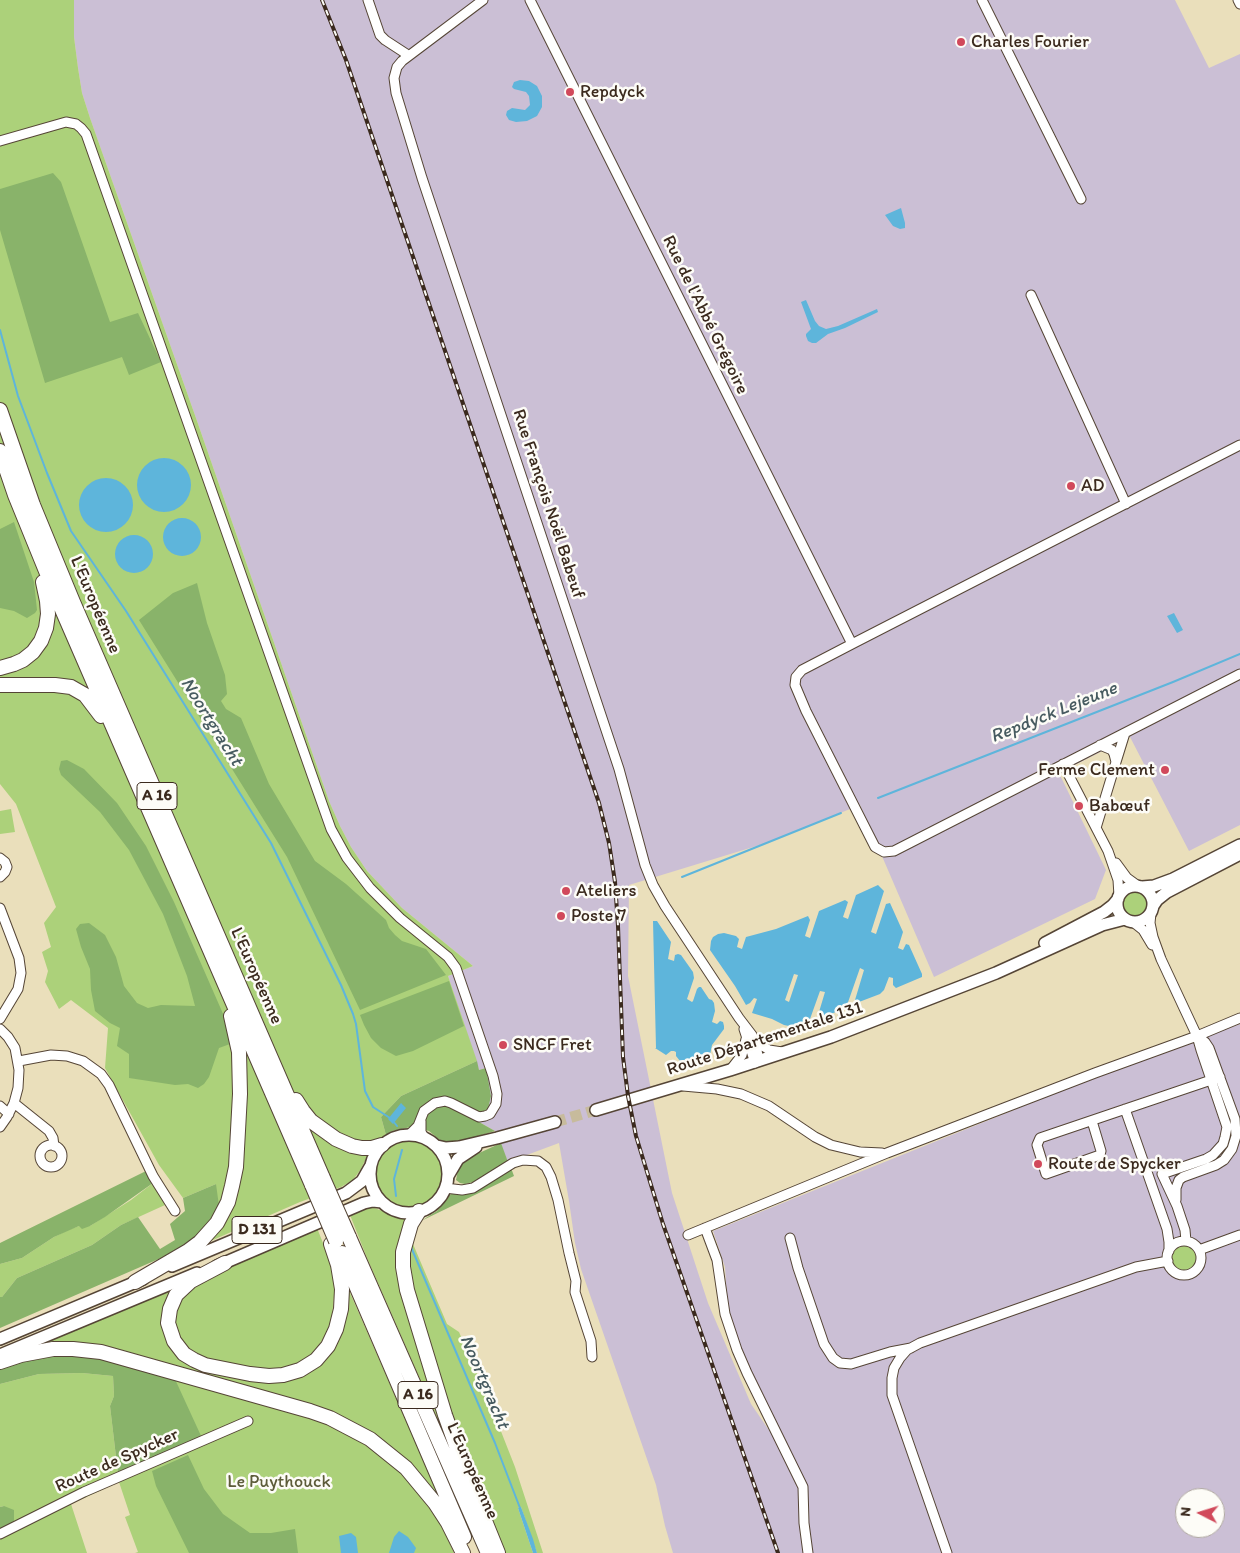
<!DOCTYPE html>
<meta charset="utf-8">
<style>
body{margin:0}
#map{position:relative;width:1240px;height:1553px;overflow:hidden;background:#eadfbb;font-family:Itim,sans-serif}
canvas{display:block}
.north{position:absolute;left:1175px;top:1488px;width:50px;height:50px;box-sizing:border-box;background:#fdfcf7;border:1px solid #afa8a0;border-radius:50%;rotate:275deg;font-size:14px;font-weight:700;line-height:20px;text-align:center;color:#3b2a1e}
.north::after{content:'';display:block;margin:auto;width:18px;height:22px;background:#d1495b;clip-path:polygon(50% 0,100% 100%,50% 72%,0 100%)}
</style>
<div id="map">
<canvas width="1240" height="1553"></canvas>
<div class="north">N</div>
</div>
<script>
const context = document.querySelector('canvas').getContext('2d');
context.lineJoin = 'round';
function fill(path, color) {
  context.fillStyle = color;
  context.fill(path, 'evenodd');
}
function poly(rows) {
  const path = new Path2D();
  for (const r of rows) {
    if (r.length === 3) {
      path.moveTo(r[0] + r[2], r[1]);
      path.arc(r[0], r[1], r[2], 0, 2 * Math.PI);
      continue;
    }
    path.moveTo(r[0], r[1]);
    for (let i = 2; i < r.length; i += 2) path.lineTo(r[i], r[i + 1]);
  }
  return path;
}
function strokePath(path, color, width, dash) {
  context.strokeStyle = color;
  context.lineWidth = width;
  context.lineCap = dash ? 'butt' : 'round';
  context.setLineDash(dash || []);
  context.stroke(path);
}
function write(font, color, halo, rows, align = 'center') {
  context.font = font + ' Itim,sans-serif';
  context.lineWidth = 5;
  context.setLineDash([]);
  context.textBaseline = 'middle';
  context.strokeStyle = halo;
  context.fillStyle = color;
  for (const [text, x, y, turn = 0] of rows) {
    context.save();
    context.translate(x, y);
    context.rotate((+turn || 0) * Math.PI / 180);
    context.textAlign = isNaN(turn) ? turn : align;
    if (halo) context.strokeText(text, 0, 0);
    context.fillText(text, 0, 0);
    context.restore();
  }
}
const industrial = poly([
 [74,0,1175,0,1209,68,1240,54,1240,825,1189,851,1130,737,1059,773,1106,870,1095,899,934,977,860,805,763,844,629,885,628,976,672,1193,708,1303,751,1404,806,1484,747,1365,731,1323,727,1299,725,1267,713,1231,1066,1089,1240,1024,1240,1553,673,1553,665,1526,656,1485,581,1269,575,1243,569,1201,559,1143,508,1162,495,1131,479,1122,488,1109,486,1068,479,1070,448,976,473,966,402,908,367,871,351,847,340,826,329,801,197,421,90,118,82,93,78,68,74,37],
 [1185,1498,1215,1498,1215,1528,1185,1528]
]);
const green = poly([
 [0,0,74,0,74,37,78,68,82,93,90,118,197,421,329,801,340,826,351,847,367,871,402,908,473,966,448,976,477,1061,401,1096,381,1117,386,1135,373,1143,361,1169,353,1180,341,1187,300,1202,206,1243,216,1184,183,1198,159,1165,105,1068,108,1028,71,1000,59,1009,45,982,48,971,42,952,51,947,44,923,56,907,16,804,0,784],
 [11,809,15,832,0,834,0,811],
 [1135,904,12],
 [409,1174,34],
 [153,1183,165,1205,121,1225,92,1245,17,1278,2,1297,0,1297,0,1264,22,1258,54,1237,68,1230,79,1226,90,1226,131,1200],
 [372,1207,395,1216,407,1218,401,1242,464,1480,367,1258,350,1215],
 [317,1228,329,1258,334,1279,334,1297,332,1317,327,1333,317,1348,308,1357,299,1363,277,1370,250,1368,206,1359,190,1352,175,1331,174,1316,178,1302,199,1282,264,1251],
 [413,1244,447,1324,459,1332,493,1411,515,1467,543,1553,537,1553,521,1507,518,1508,533,1553,503,1553,451,1419,412,1295,408,1254],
 [1184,1258,12],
 [344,1279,441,1501,422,1478,309,1407,30,1349,176,1286,168,1300,175,1349,266,1380,322,1360],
 [82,1373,113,1376,114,1396,110,1406,119,1482,179,1449,174,1377,322,1421,357,1438,388,1460,413,1484,436,1513,454,1553,135,1553,138,1552,125,1517,130,1515,119,1482,71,1504,87,1553,0,1553,0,1537,4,1506,0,1507,0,1384,39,1374]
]);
const forest = poly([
 [53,173,61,182,110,322,138,313,161,362,129,375,122,357,45,383,0,230,0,189],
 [14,522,34,582,37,610,35,613,27,618,14,611,0,608,0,529],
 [197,583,207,623,225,675,227,694,221,701,226,709,241,718,269,784,315,861,346,884,386,920,389,928,395,935,402,941,426,949,446,975,360,1010,287,857,139,620,173,593],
 [67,760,84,769,117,803,146,846,174,902,224,1016,230,1044,219,1048,209,1077,204,1084,198,1088,188,1084,175,1085,129,1078,129,1054,117,1046,120,1028,110,1023,95,1011,91,990,90,969,81,947,76,929,80,924,89,923,105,935,116,957,124,986,137,1003,148,1008,161,1005,195,1006,187,976,163,914,129,850,100,812,61,775,59,769,61,761],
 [449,981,464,1026,413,1051,396,1056,381,1048,371,1038,364,1025,360,1015],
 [477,1061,479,1070,486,1068,491,1096,488,1109,484,1111,479,1122,495,1131,458,1142,448,1143,442,1142,429,1131,411,1127,392,1131,386,1135,381,1117,401,1096],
 [501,1143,508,1162,489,1175,473,1182,465,1184,460,1183,456,1180,459,1165,464,1160],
 [511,1168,514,1176,421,1221,437,1211,451,1194,468,1193,484,1186],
 [146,1171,153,1183,105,1217,90,1226,82,1229,79,1226,54,1237,22,1258,0,1264,0,1243],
 [216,1184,219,1206,214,1219,186,1245,161,1258,0,1328,0,1297,2,1297,17,1278,92,1245,121,1225,138,1217,160,1249,175,1240,170,1224,185,1211,183,1198],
 [48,1353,106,1357,174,1377,202,1438,119,1482,110,1406,114,1396,113,1376,82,1373,39,1374,0,1384,0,1364],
 [188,1455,204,1489,223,1514,250,1533,271,1533,295,1529,298,1553,189,1553,156,1486,152,1471],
 [4,1506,14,1510,14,1531,0,1537,0,1507]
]);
const water = poly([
 [520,80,529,81,537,86,542,96,542,107,537,116,527,121,516,122,509,120,506,115,507,111,512,108,525,110,530,105,529,96,526,92,514,89,512,87,514,82],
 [901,208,905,223,905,228,900,229,893,226,885,215],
 [806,300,815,321,819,326,826,329,838,326,877,309,878,312,845,328,828,334,816,343,812,343,808,341,806,336,806,334,811,329,801,302],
 [164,485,27],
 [106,505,27],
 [182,537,19],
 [134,554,19],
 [1174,613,1183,630,1177,633,1167,616],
 [878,885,884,891,871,932,876,934,886,904,890,903,903,932,898,948,903,950,906,944,909,945,922,974,922,977,896,988,893,985,893,978,889,977,884,990,880,994,859,1002,855,1000,864,970,860,968,846,1008,823,1017,819,1016,819,1012,825,992,820,991,810,1019,806,1023,789,1026,784,1025,772,1019,752,1013,757,999,754,998,750,1003,746,1005,735,986,710,950,711,941,713,937,718,934,724,933,736,936,739,939,737,947,742,949,746,937,776,929,808,916,810,920,805,936,810,938,819,911,845,900,848,902,843,917,848,919,856,895],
 [794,974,798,975,789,1002,785,1000],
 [653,921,657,921,671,942,668,959,674,961,675,955,678,954,681,955,693,972,694,978,687,999,692,1002,693,1001,697,989,699,987,701,987,709,999,712,1000,714,1003,715,1011,712,1022,717,1024,720,1021,723,1022,724,1026,724,1029,712,1045,710,1055,688,1062,680,1061,676,1056,676,1052,674,1051,671,1051,666,1055,655,1048,656,1048],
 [401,1103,406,1108,393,1124,388,1119],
 [521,1507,533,1539,537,1553,533,1553,518,1508],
 [399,1531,408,1537,416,1548,414,1553,389,1553,394,1537],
 [351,1533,356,1537,358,1553,341,1553,339,1536]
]);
const stream = poly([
 [0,330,18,396,47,473,71,531,126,611,271,843,341,985,353,1014,356,1024,365,1091,373,1107,390,1118],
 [878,798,1173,682,1240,654],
 [682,877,841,813],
 [393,1121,397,1126],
 [396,1196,394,1179,402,1150],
 [411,1247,495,1443,520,1508]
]);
const majorTunnel = poly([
 [555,1122,596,1110]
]);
const minor = poly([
 [368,0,380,35,385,40,408,55],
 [483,0,402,61,397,67,394,78,396,93,422,178,619,769,645,865,653,885,665,906,739,1018,752,1035,756,1045,759,1061],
 [530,0,852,644,802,670,796,677,795,685,806,711,875,847,884,852,894,851,1240,674],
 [982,0,1081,199],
 [1238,0,1240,4],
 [0,141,66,122,76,124,81,128,86,134,331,829,347,858,370,888,400,918,448,957,456,968,493,1076,497,1094,496,1104,490,1114,485,1116,479,1117,451,1103,445,1101,435,1103,424,1111,418,1126,410,1134],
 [1031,295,1126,504],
 [852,644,1240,445],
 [1116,762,1125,733],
 [1063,764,1108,851,1118,880,1119,896],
 [1096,828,1116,762,1114,754,1112,750,1100,745],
 [0,858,5,862,7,867,5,872,0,877],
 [1116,863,1127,878,1138,886],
 [0,908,19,958,21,973,18,989,0,1019],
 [1151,913,1150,923,1153,937,1161,959,1197,1036,1201,1050,1227,1127,1225,1137,1223,1144,1213,1155,1206,1159,1162,1174,1177,1206,1185,1230,1186,1241],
 [1133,922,1143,930,1152,945],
 [0,1029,8,1037,15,1048,19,1070,18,1088,14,1103,7,1117,0,1127],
 [744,1029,755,1063],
 [755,1041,769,1050,782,1052],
 [19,1061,51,1055,67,1056,83,1061,101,1074,109,1085,153,1176,175,1211],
 [731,1069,742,1055,746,1039],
 [683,1086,717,1089,741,1094,769,1106,815,1137,831,1145,860,1152,882,1153],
 [14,1103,49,1131,53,1138,54,1146],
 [0,1106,9,1114],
 [1125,1109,1167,1229,1169,1242,1169,1251],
 [421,1121,421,1132,424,1137],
 [1092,1121,1101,1151,1100,1155,1046,1174,1037,1145,1040,1138,1220,1077],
 [51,1156,11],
 [445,1188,462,1190,473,1188,513,1163,523,1160,538,1161,546,1167,551,1177,558,1200,569,1253,576,1281,575,1292,591,1341,592,1357],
 [1176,1200,1176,1188,1179,1180,1183,1177,1216,1165,1224,1160,1232,1149,1236,1136,1235,1119,1209,1048,1205,1042,1197,1036],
 [705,1228,717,1260,725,1314,737,1350,747,1373,803,1487,804,1523,808,1553],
 [688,1235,887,1153,1095,1073,1197,1036,1240,1018],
 [790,1238,798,1268,824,1344,833,1358,840,1363,851,1364,890,1352,911,1348],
 [1184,1258,17],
 [1199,1250,1240,1235],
 [0,1534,84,1492,248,1421],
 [947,1553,892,1395,892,1378,894,1368,900,1358,907,1350,920,1343,1136,1267,1168,1261]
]);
const major = poly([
 [1135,904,18],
 [1142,887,1154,886,1173,879,1240,845],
 [1153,906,1157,900,1167,892,1240,854],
 [1045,943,1104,912,1113,905,1118,899],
 [596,1110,730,1070,831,1037,996,973,1102,925,1125,919],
 [409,1174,39],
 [437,1146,446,1148,459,1147,497,1138,555,1122],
 [448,1176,458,1159,476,1147],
 [172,1266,346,1193,362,1181,370,1167],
 [217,1266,364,1203,373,1201,382,1202],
 [0,1339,143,1279],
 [0,1355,197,1273]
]);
const highway = poly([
 [0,410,33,505,73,602,323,1178],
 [0,451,15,495,57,598,312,1185],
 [0,668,14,664,23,660,33,652,41,641,46,628,48,614,47,601,43,582],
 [0,685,55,685,71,687,85,695,101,716],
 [296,1100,303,1111,311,1121,336,1139,352,1146,362,1148,372,1148,382,1145],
 [419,1211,411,1224,403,1252,403,1267,407,1290,445,1415,468,1479,498,1553],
 [349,1237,488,1553],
 [342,1253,464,1537],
 [225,1263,191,1281,176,1295,170,1309,168,1323,174,1341,184,1354,194,1360,205,1365,250,1374,269,1376,283,1375,300,1370,316,1360,328,1346,336,1329,341,1309,342,1289,338,1265,331,1244],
 [135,1282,188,1251,200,1242,217,1223,228,1202,232,1186,236,1167,240,1094,239,1052,231,1016],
 [0,1362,21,1355,53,1349,73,1349,101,1352,310,1411,330,1418,370,1439,406,1468,435,1503,448,1523,463,1553]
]);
const rail = poly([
 [322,0,346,60,599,803,609,843,615,882,618,926,623,1057,628,1096,636,1136,663,1224,778,1553]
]);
const highwayBridge = poly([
 [323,1178,349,1237],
 [312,1185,336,1241]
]);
const markers = [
 [961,42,5,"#d1495b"],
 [570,92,5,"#d1495b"],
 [1071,486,5,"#d1495b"],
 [1165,770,5,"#d1495b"],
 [1079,806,5,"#d1495b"],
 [566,891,5,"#d1495b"],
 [561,916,5,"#d1495b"],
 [503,1045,5,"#d1495b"],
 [1038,1164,5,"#d1495b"]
];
const shields = [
 [157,796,40],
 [257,1230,50],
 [418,1395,40]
];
const shieldNames = [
 ["A 16",157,796],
 ["D 131",257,1230],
 ["A 16",418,1395]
];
const poiNames = [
 ["Charles Fourier",971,42],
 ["Repdyck",580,92],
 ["AD",1081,486],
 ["Ferme Clement",1155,770,"right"],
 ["Babœuf",1089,806],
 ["Ateliers",576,891],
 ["Poste 7",571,916],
 ["SNCF Fret",513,1045],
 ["Route de Spycker",1048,1164]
];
const streetNames = [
 ["Rue de l'Abbé Grégoire",705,315,64],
 ["Rue François Noël Babeuf",548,504,72],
 ["L'Européenne",95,605,67],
 ["L'Européenne",256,976,66],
 ["Route Départementale 131",765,1039,-18],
 ["Route de Spycker",117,1461,-24],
 ["L'Européenne",472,1471,66]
];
const parkNames = [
 ["Le Puythouck",279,1482]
];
const waterNames = [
 ["Repdyck Lejeune",1054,713,-22],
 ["Noortgracht",211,722,58],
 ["Noortgracht",484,1382,67]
];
fill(industrial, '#cbbfd5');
fill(green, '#acd17a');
fill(forest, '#89b36a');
fill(water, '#5eb5db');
strokePath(stream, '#5eb5db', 2);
strokePath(majorTunnel, '#c7bb9c', 11, [11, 5.5]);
strokePath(minor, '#554536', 11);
strokePath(major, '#554536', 14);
strokePath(highway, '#554536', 16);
strokePath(minor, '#fff', 9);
strokePath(major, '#fff', 11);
strokePath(highway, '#fff', 14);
strokePath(rail, '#3b2a1e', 4);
strokePath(rail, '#fdfcf7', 2, [5.5]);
strokePath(highwayBridge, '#554536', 16, []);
strokePath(highwayBridge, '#fff', 14);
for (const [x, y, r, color] of markers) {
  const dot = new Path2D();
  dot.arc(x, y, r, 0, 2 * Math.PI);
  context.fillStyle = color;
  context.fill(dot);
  strokePath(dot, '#fdfcf7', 2);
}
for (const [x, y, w] of shields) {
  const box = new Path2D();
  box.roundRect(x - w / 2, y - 13.5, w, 27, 4);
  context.fillStyle = '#fdfcf7';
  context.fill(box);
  strokePath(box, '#3b2a1e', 1);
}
write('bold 16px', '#3b2a1e', null, shieldNames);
write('18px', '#3b2a1e', '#fdfcf7', poiNames, 'left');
write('18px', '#3b2a1e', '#fdfcf7', streetNames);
write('18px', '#5d5c3a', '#fdfcf7', parkNames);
write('italic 19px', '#475b60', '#fdfcf7', waterNames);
</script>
